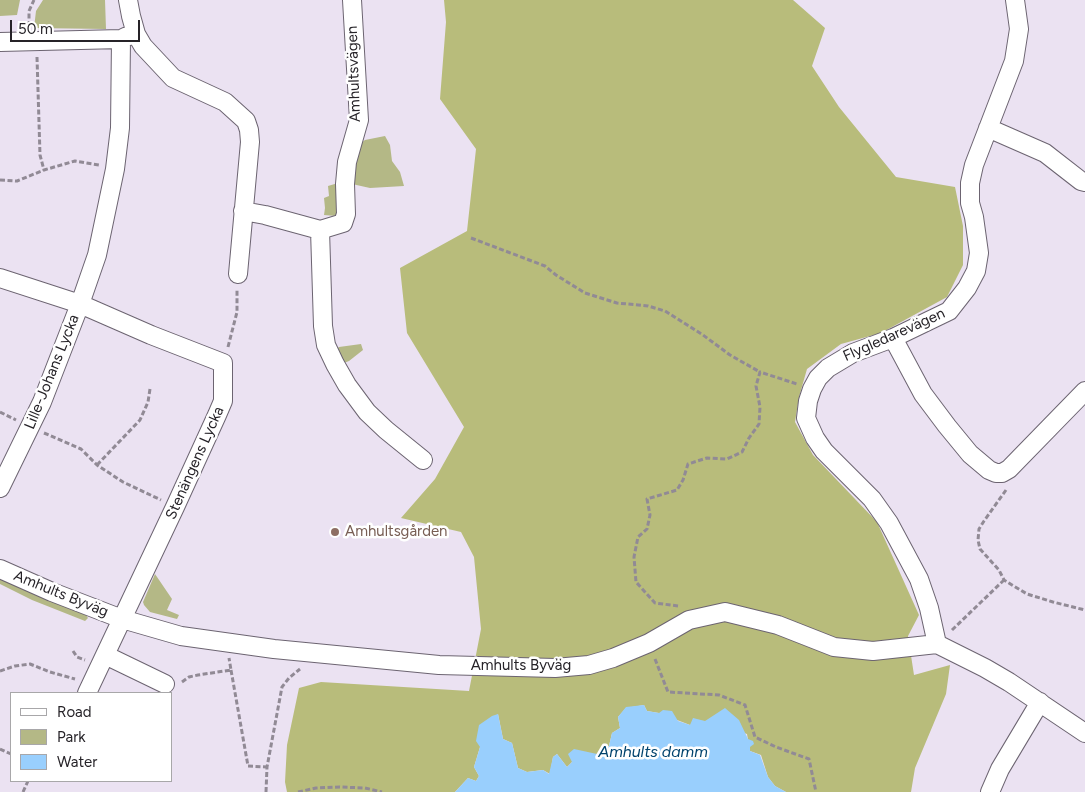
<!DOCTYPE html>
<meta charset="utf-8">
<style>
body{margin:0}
#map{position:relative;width:1085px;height:792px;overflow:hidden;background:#ebe2f2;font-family:Figtree,sans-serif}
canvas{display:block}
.legend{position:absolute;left:10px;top:692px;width:162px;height:90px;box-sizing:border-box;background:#fff;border:1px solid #a8a7a9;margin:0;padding:6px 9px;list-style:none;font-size:15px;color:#262328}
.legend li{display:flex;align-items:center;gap:10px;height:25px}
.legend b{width:25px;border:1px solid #a8a7a9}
.scale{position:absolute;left:10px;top:20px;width:130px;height:22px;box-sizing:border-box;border:2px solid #262328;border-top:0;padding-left:6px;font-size:15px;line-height:18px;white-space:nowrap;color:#262328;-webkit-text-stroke:4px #fff;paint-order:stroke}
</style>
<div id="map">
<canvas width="1085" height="792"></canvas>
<ul class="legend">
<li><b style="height:6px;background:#fff"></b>Road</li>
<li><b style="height:14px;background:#b4b886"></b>Park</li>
<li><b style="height:14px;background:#99cffd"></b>Water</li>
</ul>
<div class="scale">50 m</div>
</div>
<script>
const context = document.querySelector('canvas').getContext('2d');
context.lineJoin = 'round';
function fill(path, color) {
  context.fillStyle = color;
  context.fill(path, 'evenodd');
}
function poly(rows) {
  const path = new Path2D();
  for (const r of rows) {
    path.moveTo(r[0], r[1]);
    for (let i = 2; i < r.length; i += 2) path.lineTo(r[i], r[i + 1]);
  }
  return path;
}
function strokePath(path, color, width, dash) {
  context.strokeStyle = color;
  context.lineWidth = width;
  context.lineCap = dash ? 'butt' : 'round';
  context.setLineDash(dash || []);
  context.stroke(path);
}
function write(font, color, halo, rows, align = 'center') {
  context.font = font + ' Figtree,sans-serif';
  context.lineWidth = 5;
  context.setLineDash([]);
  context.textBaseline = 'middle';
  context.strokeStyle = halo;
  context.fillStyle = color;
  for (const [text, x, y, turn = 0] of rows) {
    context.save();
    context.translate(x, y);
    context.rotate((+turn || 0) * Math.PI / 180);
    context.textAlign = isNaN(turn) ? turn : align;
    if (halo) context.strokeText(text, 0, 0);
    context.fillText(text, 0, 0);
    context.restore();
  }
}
const green = poly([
 [0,0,20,0,17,15,0,16],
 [43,0,105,0,106,29,34,28,36,11],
 [385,136,390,145,392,161,400,172,404,186,370,188,352,184,351,175,361,143,365,140],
 [338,183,340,211,336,216,324,215,325,208,324,198,329,196,328,186],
 [361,344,363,350,349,361,344,363,337,349,339,347],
 [155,574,172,599,167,610,179,615,177,619,150,612,144,605,143,602],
 [0,579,40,597,86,615,88,618,85,621,32,600,0,584]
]);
const forest = poly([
 [444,0,793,0,825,28,812,66,839,107,896,177,955,187,963,226,963,265,947,297,881,333,841,344,807,369,799,397,795,422,813,455,877,522,919,615,908,636,914,675,950,665,946,694,915,768,911,792,786,792,775,786,768,777,761,755,750,751,747,734,705,721,690,725,659,713,647,711,644,705,626,708,618,717,620,728,612,733,609,746,597,754,572,762,567,767,557,754,553,757,550,774,543,770,527,772,518,768,512,743,503,739,498,714,480,747,474,767,479,776,476,781,468,778,455,792,287,792,285,782,287,745,299,688,321,682,469,691,481,629,474,557,461,532,401,518,435,479,464,427,407,333,400,268,467,231,476,149,440,99,446,22]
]);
const water = poly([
 [644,705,647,711,659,713,663,710,672,711,678,721,690,725,693,718,705,721,725,708,739,720,748,739,753,741,754,744,750,747,750,751,760,755,768,777,775,786,786,792,455,792,468,778,476,781,479,776,474,767,480,747,476,741,479,725,492,716,498,714,503,739,512,743,518,768,527,772,543,770,549,774,553,757,557,754,567,767,572,762,568,754,574,749,597,754,609,746,612,733,620,728,618,717,626,707]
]);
const path = poly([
 [29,26,29,11,34,0],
 [37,57,40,155,44,170,75,161,99,165],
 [0,180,17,181,44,170],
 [471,238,545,266,556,275,585,293,617,303,648,306,665,311,703,335,730,355,760,372],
 [228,347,237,312,237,289],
 [0,412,16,420],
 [44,433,81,449,97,465,123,482,161,500],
 [97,465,140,420,148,402,150,389],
 [1006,490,984,521,979,529,978,540,980,549,999,570,1004,580,1012,585,1027,594,1053,602,1085,610],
 [678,606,655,603,636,582,634,557,638,537,647,529,650,515,647,499,677,490,683,480,688,464,707,458,727,459,742,452,749,438,759,424,760,407,756,386,760,372,797,384],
 [952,630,1004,580],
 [73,651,77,657,85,660],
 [655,659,668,692,719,695,745,705,755,737,776,747,809,759,816,792],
 [231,670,248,766,267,767],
 [0,671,15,666,30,664,50,672,75,679],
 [182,682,189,677,198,675,231,670,229,658],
 [0,749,11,754],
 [23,792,28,781],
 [266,792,267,767,282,687,289,678,300,669],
 [298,792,316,788,340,787,365,788,382,792]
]);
const minor = poly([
 [1015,0,1019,29,1014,61,974,165,970,183,970,203,974,217,979,253,976,271,967,288,949,311,893,338,853,353,828,368,818,378,812,389,808,401,806,418,815,438,824,451,872,499,889,523,919,579,929,608,937,644,985,668,1009,682,1085,733],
 [136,34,143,46,173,78,225,102,246,121,249,130,250,142,238,274],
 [125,37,136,34,131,16,128,0],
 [0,42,121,39,120,128,115,169,97,255,80,304,151,335,223,363,223,401,217,415,175,507,87,693],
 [988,128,1045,153,1081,181,1085,182],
 [243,211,265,215,320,230,343,223,346,214,345,184,347,162,359,120,352,0],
 [320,230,323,326,326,345,335,364,347,385,367,412,386,430,423,460],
 [0,278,80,304,42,402,0,488],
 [893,338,923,394,947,426,970,454,989,470,996,473,1002,473,1009,469,1085,391],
 [0,569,52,592,122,619,181,636,274,649,439,665,555,668,589,665,613,658,649,643,689,620,725,612,778,625,834,647,873,651,937,644],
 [105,655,165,684],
 [990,792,1000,769,1040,702]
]);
const markers = [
 [335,532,5,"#8d6e63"]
];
const streetNames = [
 ["Amhultsvägen",354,74,-92],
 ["Flygledarevägen",894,335,-24],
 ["Lille-Johans Lycka",52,372,-68],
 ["Stenängens Lycka",195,463,-66],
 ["Amhults Byväg",61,594,22],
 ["Amhults Byväg",521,666]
];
const educationNames = [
 ["Amhultsgården",345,532]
];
const waterNames = [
 ["Amhults damm",653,752]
];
fill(green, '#b4b886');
fill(forest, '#b8bc7b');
fill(water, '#99cffd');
strokePath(minor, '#6c6471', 20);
strokePath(path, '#918a95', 3, [5, 2.5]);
strokePath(minor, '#fff', 18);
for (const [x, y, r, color] of markers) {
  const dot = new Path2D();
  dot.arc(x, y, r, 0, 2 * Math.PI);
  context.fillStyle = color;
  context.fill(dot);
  strokePath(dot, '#fff', 2);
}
write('15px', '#262328', '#fff', streetNames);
write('15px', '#785e54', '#fff', educationNames, 'left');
write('italic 16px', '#00436d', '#fff', waterNames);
</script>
